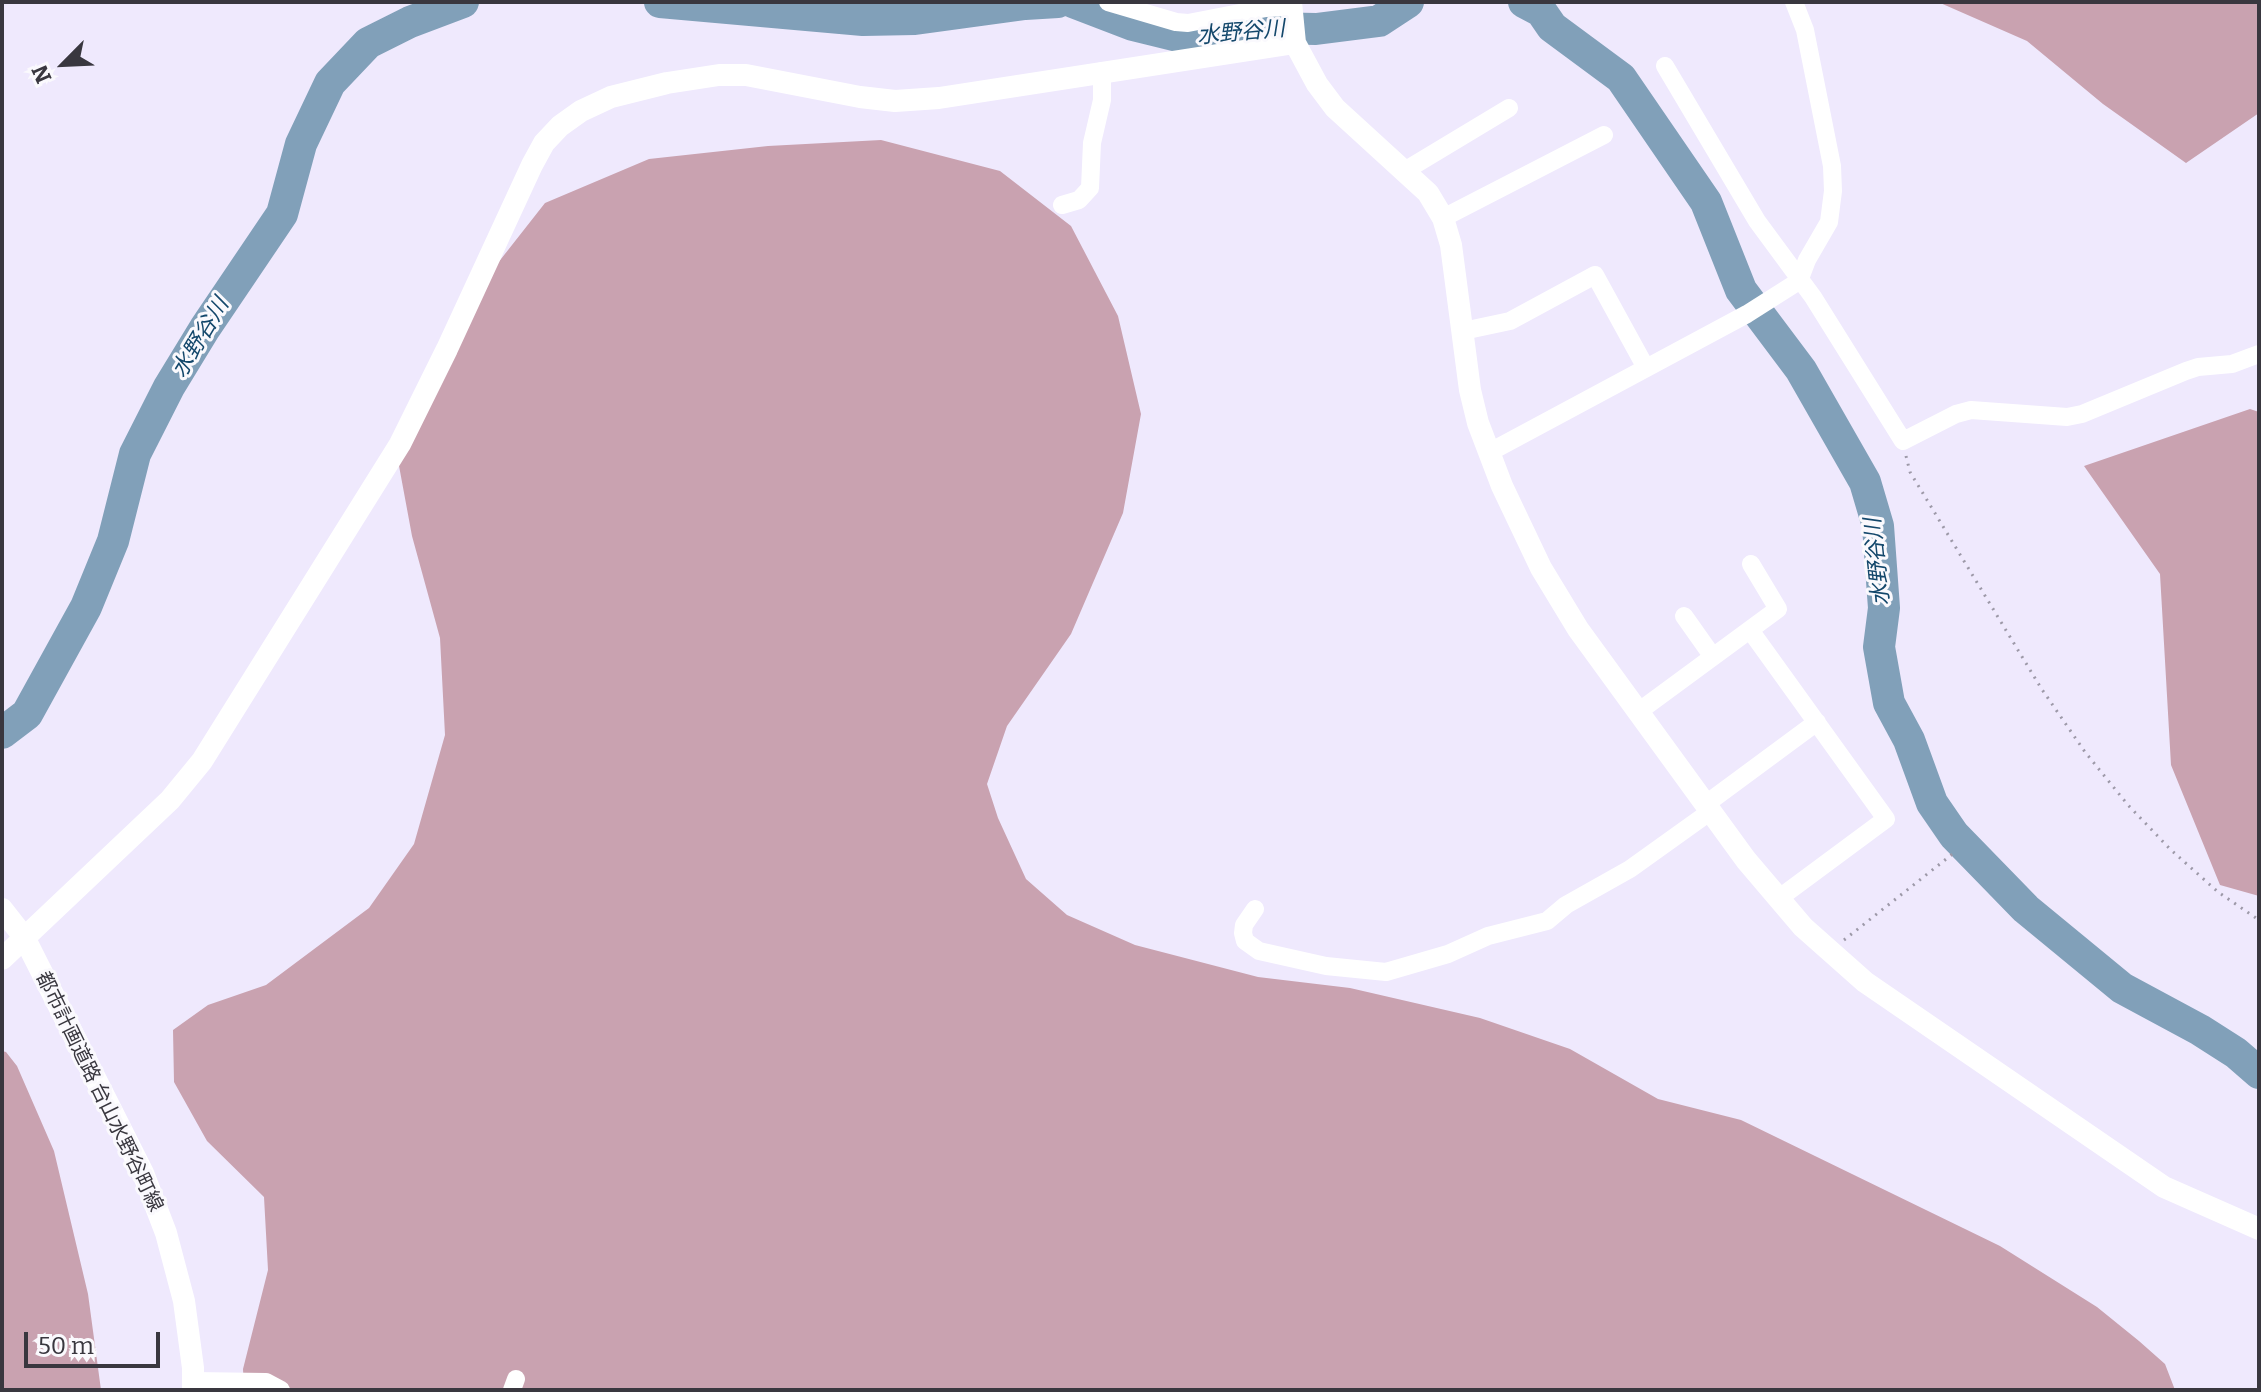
<!DOCTYPE html>
<meta charset="utf-8">
<style>
body{margin:0}
#map{position:relative;width:2261px;height:1392px;overflow:hidden;background:#efe9fd;font-family:Bitter,serif}
canvas{display:block}
.frame{position:absolute;inset:0;border:4px solid #39373f;pointer-events:none}
.north{position:absolute;left:24px;top:24px;width:80px;height:80px;-webkit-text-stroke:6px #faf9fd;paint-order:stroke;rotate:246deg;font-size:22px;font-weight:700;line-height:32px;text-align:center;color:#39373f}
.north::after{content:'';display:block;margin:auto;width:28px;height:36px;background:#39373f;clip-path:polygon(50% 0,100% 100%,50% 72%,0 100%)}
.scale{position:absolute;left:24px;top:1332px;width:136px;height:36px;box-sizing:border-box;border:4px solid #39373f;border-top:0;padding-left:10px;font-size:24px;line-height:28px;white-space:nowrap;color:#39373f;-webkit-text-stroke:6px #faf9fd;paint-order:stroke}
</style>
<div id="map">
<canvas width="2261" height="1392"></canvas>
<div class="frame"></div>
<div class="north">N</div>
<div class="scale">50 m</div>
</div>
<script>
const context = document.querySelector('canvas').getContext('2d');
context.lineJoin = 'round';
function fill(path, color) {
  context.fillStyle = color;
  context.fill(path, 'evenodd');
}
function poly(rows) {
  const path = new Path2D();
  for (const r of rows) {
    path.moveTo(r[0], r[1]);
    for (let i = 2; i < r.length; i += 2) path.lineTo(r[i], r[i + 1]);
  }
  return path;
}
function strokePath(path, color, width, dash) {
  context.strokeStyle = color;
  context.lineWidth = width;
  context.lineCap = dash ? 'butt' : 'round';
  context.setLineDash(dash || []);
  context.stroke(path);
}
function write(font, color, halo, rows, align = 'center') {
  context.font = font + ' Bitter,"Noto Sans JP",serif';
  context.lineWidth = 6;
  context.setLineDash([]);
  context.textBaseline = 'middle';
  context.strokeStyle = halo;
  context.fillStyle = color;
  for (const [text, x, y, turn = 0] of rows) {
    context.save();
    context.translate(x, y);
    context.rotate((+turn || 0) * Math.PI / 180);
    context.textAlign = isNaN(turn) ? turn : align;
    if (halo) context.strokeText(text, 0, 0);
    context.fillText(text, 0, 0);
    context.restore();
  }
}
const forest = poly([
 [1938,2,2259,2,2259,113,2186,163,2103,104,2027,41],
 [881,140,1000,171,1071,226,1118,316,1141,414,1123,513,1071,634,1007,726,987,784,998,818,1026,879,1067,915,1135,945,1258,977,1350,988,1480,1018,1570,1049,1658,1099,1741,1120,2000,1246,2097,1307,2139,1341,2165,1364,2175,1390,244,1390,243,1369,268,1270,264,1197,207,1141,174,1082,173,1030,208,1005,266,985,369,908,414,844,445,735,440,638,412,536,397,455,479,287,545,203,649,159,768,146],
 [2250,409,2259,412,2259,896,2220,885,2171,765,2160,574,2084,466],
 [2,1051,6,1052,17,1066,54,1151,88,1294,101,1390,2,1390]
]);
const river = poly([
 [660,2,863,20,915,19,1025,4,1058,2],
 [1073,2,1133,25,1190,39,1265,28,1316,29,1379,21,1408,2],
 [1524,2,1541,11,1552,27,1621,78,1706,202,1741,290,1801,370,1865,482,1878,526,1884,608,1879,647,1889,703,1909,740,1932,803,1954,835,2026,909,2122,988,2200,1030,2236,1053,2259,1073],
 [2,733,27,714,86,607,113,541,135,454,169,387,205,328,282,214,301,144,330,83,368,43,410,22,463,2]
]);
const path = poly([
 [1906,456,1910,472,2041,688,2085,752,2128,805,2170,849,2218,892,2259,920],
 [1844,940,1955,852]
]);
const minor = poly([
 [1108,2,1176,22,1188,23,1266,8,1292,7],
 [1665,66,1757,221,1813,297,1903,441,1956,414,1971,410,2067,417,2082,414,2186,371,2198,367,2232,364,2259,354],
 [1406,170,1509,108],
 [1062,205,1079,200,1090,188,1092,143,1102,100,1102,71],
 [1443,218,1604,135],
 [1463,331,1510,321,1595,275,1646,368],
 [1488,453,1747,314,1799,281,1807,260,1829,222,1833,191,1832,166,1805,30,1794,2],
 [1684,616,1713,657],
 [1750,630,1886,819,1778,899],
 [1638,712,1778,609,1751,564],
 [1706,804,1817,722],
 [1255,909,1244,925,1243,933,1245,941,1259,951,1326,966,1386,972,1448,954,1488,936,1547,921,1566,905,1630,869,1711,811],
 [193,1381,266,1382,281,1390],
 [512,1390,516,1379]
]);
const tertiary = poly([
 [1291,2,1295,43,1317,84,1335,108,1428,193,1443,218,1451,245,1470,390,1478,423,1502,486,1541,568,1578,629,1746,860,1803,927,1865,982,2164,1187,2259,1229],
 [2,909,24,937,143,1173,166,1233,184,1301,193,1368,193,1390],
 [2,959,170,800,202,761,400,444,447,349,532,165,544,143,560,126,581,111,611,97,667,83,719,75,746,75,860,97,895,101,939,98,1295,43]
]);
const streetNames = [
 ["都市計画道路 台山水野谷町線",99,1092,64]
];
const waterNames = [
 ["水野谷川",1241,33,-5],
 ["水野谷川",201,338,-59],
 ["水野谷川",1878,562,-96]
];
fill(forest, '#c9a2b0');
strokePath(river, '#81a0b9', 32);
strokePath(path, '#9d99a8', 3, [2, 6]);
strokePath(minor, '#fff', 18);
strokePath(tertiary, '#fff', 22);
write('20px', '#39373f', '#faf9fd', streetNames);
write('italic 22px', '#13476b', '#faf9fd', waterNames);
</script>
